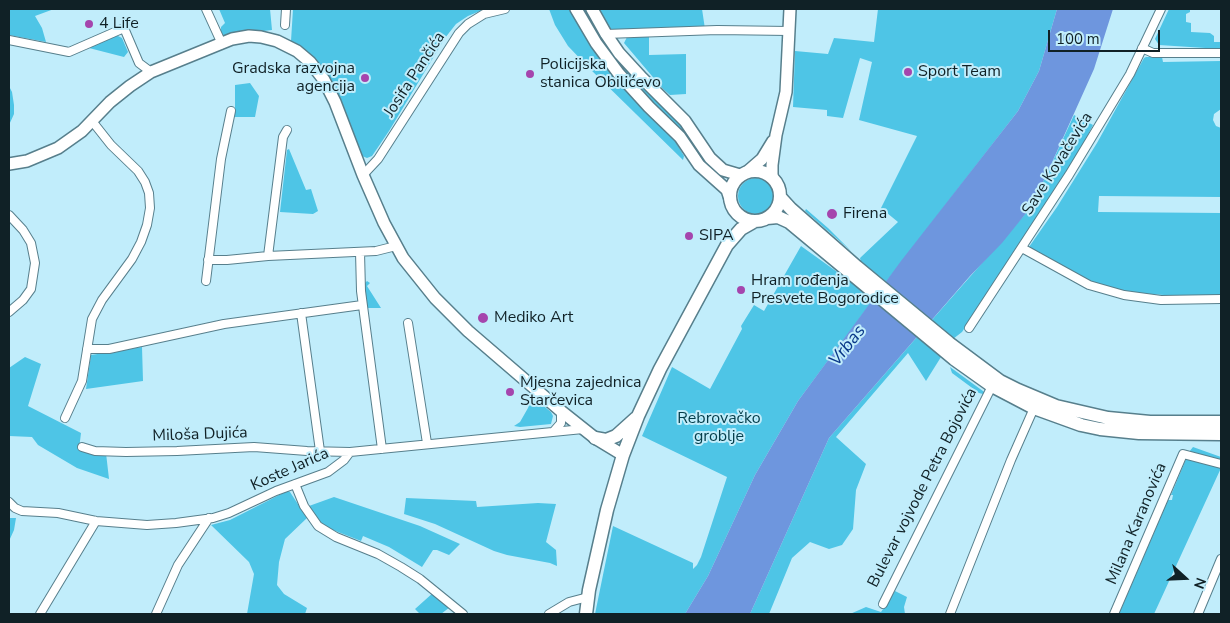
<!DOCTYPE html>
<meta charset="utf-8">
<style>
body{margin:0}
#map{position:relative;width:1230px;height:623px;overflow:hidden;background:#c1edfb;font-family:"Nunito Sans",sans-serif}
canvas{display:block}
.frame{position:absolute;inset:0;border:10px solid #102126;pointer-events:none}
.north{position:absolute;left:1160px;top:553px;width:50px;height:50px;-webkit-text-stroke:4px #c1edfb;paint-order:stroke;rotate:110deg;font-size:14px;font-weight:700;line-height:20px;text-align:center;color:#102126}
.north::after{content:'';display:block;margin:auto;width:18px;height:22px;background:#102126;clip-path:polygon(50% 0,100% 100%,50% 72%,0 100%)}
.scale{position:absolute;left:1048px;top:30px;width:112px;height:22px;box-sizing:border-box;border:2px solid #102126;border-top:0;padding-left:6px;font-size:15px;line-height:18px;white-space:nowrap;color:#102126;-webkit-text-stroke:4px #c1edfb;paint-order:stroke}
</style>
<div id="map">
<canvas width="1230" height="623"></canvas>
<div class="frame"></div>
<div class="north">N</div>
<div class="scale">100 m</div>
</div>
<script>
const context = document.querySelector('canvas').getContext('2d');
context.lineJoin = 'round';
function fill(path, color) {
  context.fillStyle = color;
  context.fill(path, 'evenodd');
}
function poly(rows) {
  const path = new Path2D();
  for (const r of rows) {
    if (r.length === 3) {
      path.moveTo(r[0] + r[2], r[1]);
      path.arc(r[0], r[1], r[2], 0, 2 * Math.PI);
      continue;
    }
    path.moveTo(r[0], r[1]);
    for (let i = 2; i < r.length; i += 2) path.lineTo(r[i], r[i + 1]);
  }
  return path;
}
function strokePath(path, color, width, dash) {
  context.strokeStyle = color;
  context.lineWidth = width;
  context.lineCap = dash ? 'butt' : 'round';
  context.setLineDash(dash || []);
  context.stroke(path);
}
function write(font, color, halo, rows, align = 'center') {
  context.font = font + ' "Nunito Sans",sans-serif';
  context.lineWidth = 4;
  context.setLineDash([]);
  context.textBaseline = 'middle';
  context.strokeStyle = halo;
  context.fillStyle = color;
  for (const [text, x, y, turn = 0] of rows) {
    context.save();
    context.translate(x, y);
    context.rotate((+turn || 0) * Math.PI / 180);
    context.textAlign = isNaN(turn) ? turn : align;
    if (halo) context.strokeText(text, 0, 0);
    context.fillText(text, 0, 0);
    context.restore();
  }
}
const green = poly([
 [9,9,54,9,35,16,42,28,46,42,9,35],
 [219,9,270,9,272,30,223,36,221,32,221,27,225,23],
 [293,9,485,9,468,16,456,24,445,38,389,131,372,156,367,158,362,156,339,96,328,76,312,56,291,41],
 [549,9,572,9,672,136,684,156,683,160,589,68,568,46,555,25],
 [581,9,587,9,680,123,701,156,714,170,712,172,707,169,676,125,638,88,621,69,604,46],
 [597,9,702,9,705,29,608,29],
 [878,9,1057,9,1039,71,1018,111,886,282,861,262,860,258,898,222,881,208,917,136,859,120,872,62,860,58,843,118,827,116,827,110,793,107,795,51,828,54,834,38,874,42],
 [1169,9,1190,9,1190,12,1186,14,1186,22,1191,23,1191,32,1210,33,1214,36,1214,42,1221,42,1221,49,1159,45,1155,39],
 [116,35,122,38,128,52,124,57,89,48],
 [627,37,649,37,649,55,686,54,686,94,670,95,663,89,624,43],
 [1146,57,1162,57,1163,62,1221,61,1221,109,1214,114,1213,120,1216,126,1221,128,1221,197,1099,196,1098,212,1221,213,1221,296,1164,295,1137,293,1094,285,1029,247,1057,207,1097,143,1144,58],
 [250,83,259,96,255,117,235,117,235,85],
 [9,86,12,92,14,105,14,114,9,125],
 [1074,115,1093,125,1072,165,962,332,953,339,931,321,1027,212,1045,178],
 [289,149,306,190,311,189,318,211,313,214,280,212,287,150],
 [756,196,18],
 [806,209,828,228,851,251,805,211],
 [801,246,847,279,873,300,798,401,755,475,708,576,685,614,595,614,613,526,693,563,693,569,697,565,701,557,727,477,642,436,672,367,710,389,742,329,741,326,754,305,764,311],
 [367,281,370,283,367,286,381,308,366,308,364,284],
 [917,337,941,357,926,381,908,353,836,437,866,464,856,490,853,529,842,545,829,549,810,542,792,558,769,614,750,614,829,438],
 [142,347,143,381,86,389,91,355],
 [25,357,41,364,28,406,81,433,79,449,84,451,106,453,109,479,77,468,38,445,32,437,9,436,9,368],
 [950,367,987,394,987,395,979,393,952,373],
 [529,394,551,412,553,416,551,424,520,427,514,426,520,422,528,408,530,402],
 [1193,447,1221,457,1221,468,1154,614,1119,614,1168,500,1172,500,1173,495,1171,495,1189,452],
 [287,491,290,492,307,518,285,539,279,562,277,585,284,594,307,608,305,614,247,614,254,574,249,562,211,525,230,520],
 [334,497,420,526,460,544,449,555,437,550,433,550,422,567,389,547,363,536,361,541,328,528,318,520,309,506],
 [406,498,476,501,477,507,538,503,556,504,546,542,556,550,557,566,550,563,507,555,494,551,435,524,404,514],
 [9,518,16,518,14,530,9,541],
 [895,591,907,597,904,607,905,614,850,614,866,607,881,612],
 [434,592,450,607,441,614,420,614,415,609]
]);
const water = poly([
 [1057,9,1113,9,1094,69,1045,178,1027,212,1002,243,970,276,829,438,750,614,685,614,708,576,755,475,798,401,901,261,1018,111,1039,71]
]);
const street = poly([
 [206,9,222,44],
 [285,25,286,9],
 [606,34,717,30,789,31],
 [9,40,69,52,124,28,139,63,151,72],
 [1142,48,1153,53,1221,53],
 [363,175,378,159,459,33,468,24,484,14,505,9],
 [9,215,23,230,31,243,35,263,31,289,23,300,9,312],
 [1022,248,1089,285,1124,295,1161,300,1221,299],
 [360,252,361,291,382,449],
 [268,256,283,137,287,130],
 [208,260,227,260,268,256,376,251,396,246],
 [206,281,221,159,231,111],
 [301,313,320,451],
 [408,323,427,443],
 [969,328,1069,175,1130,74,1161,9],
 [87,349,109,349,224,324,362,305],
 [65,418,82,381,92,319,102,300,132,259,141,242,147,225,150,208,149,193,145,182,138,171,111,145,92,121],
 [554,431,561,423,561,411],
 [82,447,95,451,126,452,177,451,254,447,307,451,350,452],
 [295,484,304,506,318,526,336,537,378,554,401,567,420,579,463,614],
 [9,502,15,508,22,511,58,513,96,521,147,525,176,523,213,518,229,513,276,491,328,472,344,460,350,452,583,429],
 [883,604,992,386],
 [40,614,96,521],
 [156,614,178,565,209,518],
 [549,614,569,602,588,597],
 [950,614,1011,460,1034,408],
 [1114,614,1183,454,1221,464],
 [1198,614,1221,559]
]);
const secondary = poly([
 [576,9,596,43,619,74,649,107,680,137,699,165,727,190,730,199],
 [592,9,606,34,619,53,642,78,685,121,710,158,723,170,740,175],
 [9,164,27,161,58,148,82,131,110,102,130,86,151,72,232,39,249,36,261,37,277,41,297,51,310,62,324,80,335,102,363,175,384,223,403,258,435,298,468,331,561,411,595,438,623,455],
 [747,172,762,159,773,141],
 [772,178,772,165,776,135,786,92,790,9]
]);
const primary = poly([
 [755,196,25],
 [780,197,791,209,857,267,949,343,1000,381,1018,390,1056,406,1108,418,1150,422,1221,422],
 [767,218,778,217,789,222,954,359,992,386,1034,408,1081,425,1100,429,1139,433,1221,434],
 [595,438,606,440,616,436,636,418],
 [586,614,589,590,607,510,623,455,638,416,660,369,727,245,741,229,755,221]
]);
const markers = [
 [89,24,5,"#a545ad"],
 [908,72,5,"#a545ad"],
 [530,74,5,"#a545ad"],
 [365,78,5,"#a545ad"],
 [832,214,6,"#a545ad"],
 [689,236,5,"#a545ad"],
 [741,290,5,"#a545ad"],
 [483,318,6,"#a545ad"],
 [510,392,5,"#a545ad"]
];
const poiNames = [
 ["4 Life",99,24],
 ["Policijska",540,65],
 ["stanica Obilićevo",540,83],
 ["Gradska razvojna",355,69,"right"],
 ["agencija",355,87,"right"],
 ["Sport Team",918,72],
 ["Firena",843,214],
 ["SIPA",699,236],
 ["Hram rođenja",751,281],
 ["Presvete Bogorodice",751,299],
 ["Mediko Art",494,318],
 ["Mjesna zajednica",520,383],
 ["Starčevica",520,401]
];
const streetNames = [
 ["Josifa Pančića",415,75,-57],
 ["Save Kovačevića",1058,164,-58],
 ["Miloša Dujića",200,435,-2],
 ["Koste Jarića",290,470,-24],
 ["Bulevar vojvode Petra Bojovića",923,488,-63],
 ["Milana Karanovića",1137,524,-67]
];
const parkNames = [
 ["Rebrovačko",719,419],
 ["groblje",719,437]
];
const waterNames = [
 ["Vrbas",848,346,-52]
];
fill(green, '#4ec5e6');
fill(water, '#6e96de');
strokePath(street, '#577f8c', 10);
strokePath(secondary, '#577f8c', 14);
strokePath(primary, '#577f8c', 15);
strokePath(street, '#fff', 8);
strokePath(secondary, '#fff', 11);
strokePath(primary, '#fff', 12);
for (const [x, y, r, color] of markers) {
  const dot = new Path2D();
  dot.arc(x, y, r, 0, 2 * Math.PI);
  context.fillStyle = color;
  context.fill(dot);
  strokePath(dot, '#c1edfb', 2);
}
write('16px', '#102126', '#c1edfb', poiNames, 'left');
write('16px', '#102126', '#c1edfb', streetNames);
write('16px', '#033c49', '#c1edfb', parkNames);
write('italic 18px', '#0a3889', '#c1edfb', waterNames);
</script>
